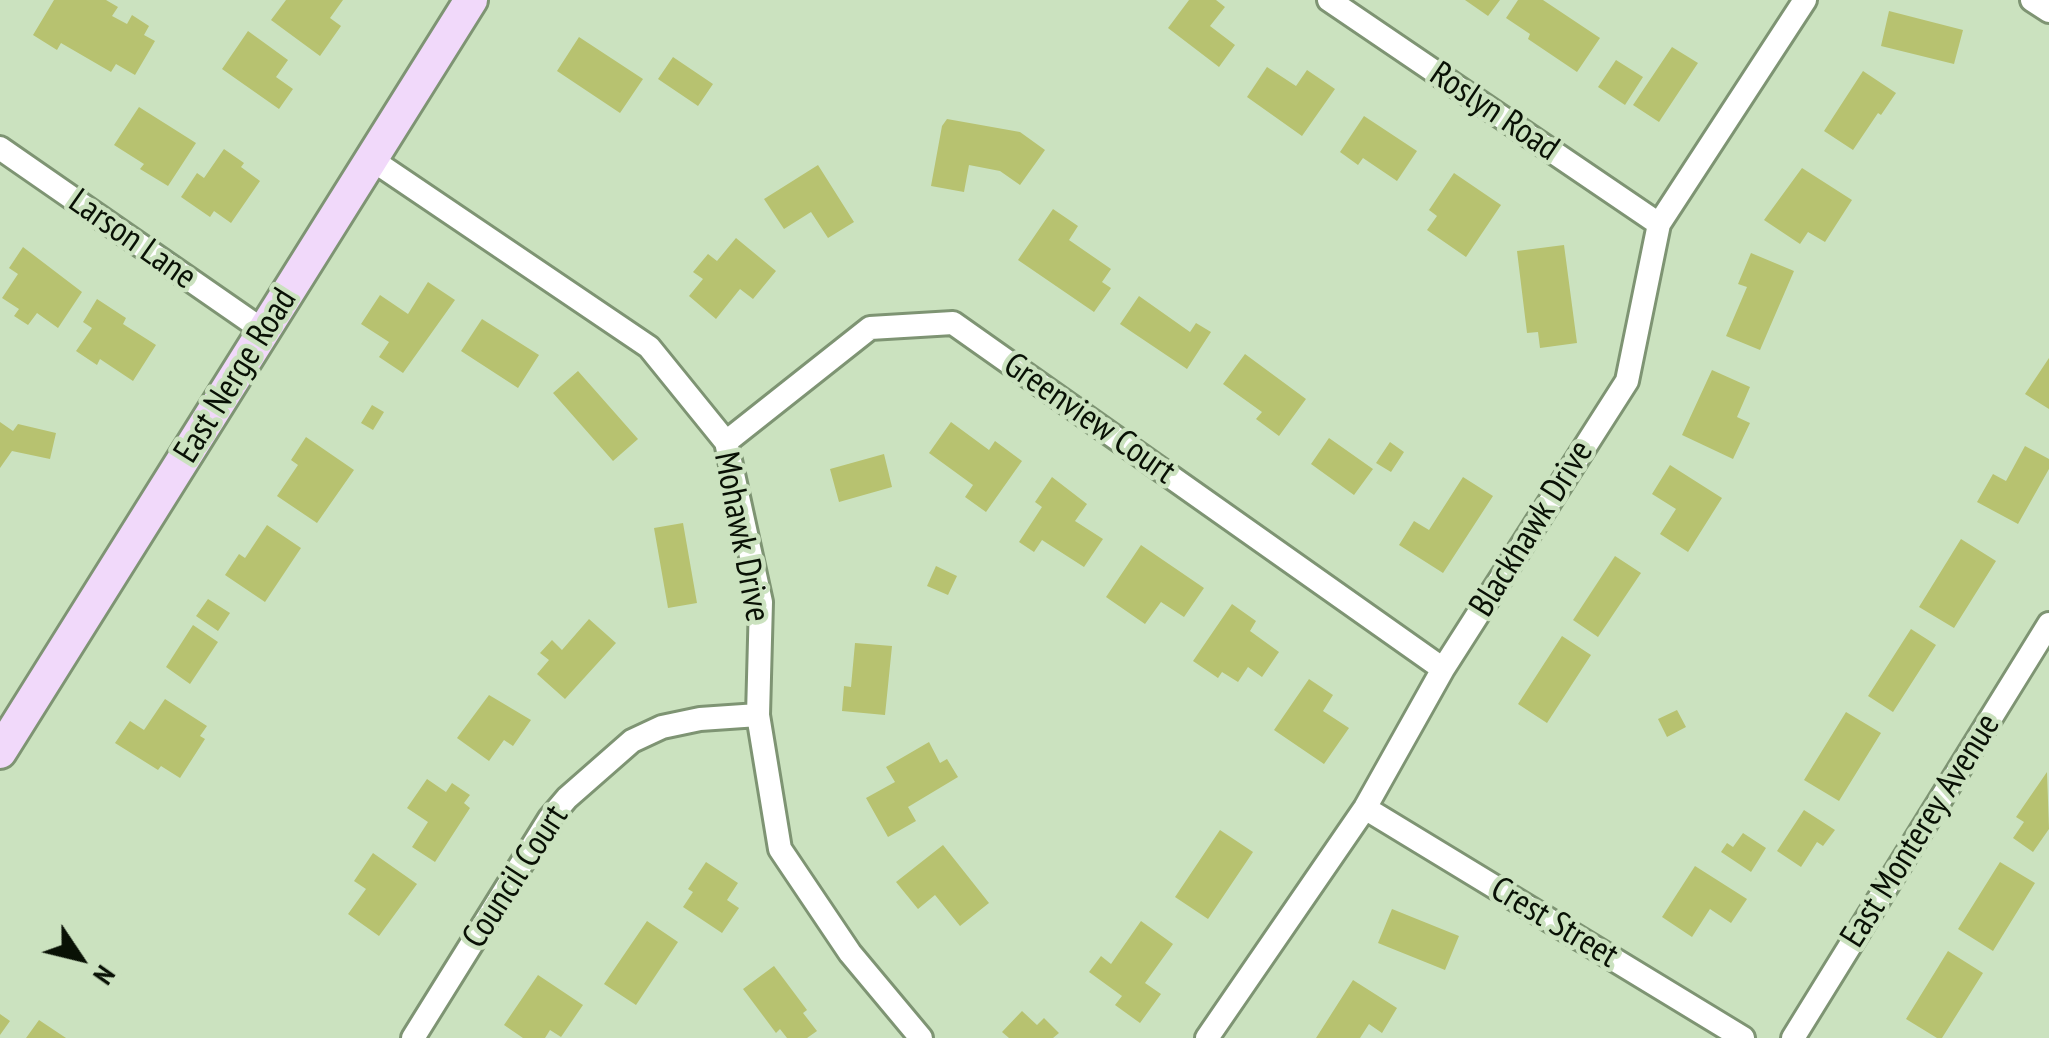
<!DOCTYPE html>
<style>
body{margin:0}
#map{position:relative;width:2049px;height:1038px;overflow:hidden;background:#cbe2bf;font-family:"PT Sans Narrow",sans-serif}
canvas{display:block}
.north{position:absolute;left:30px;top:908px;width:100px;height:100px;-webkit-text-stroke:8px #cbe2bf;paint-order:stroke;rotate:125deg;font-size:28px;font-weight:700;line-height:40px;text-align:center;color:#091105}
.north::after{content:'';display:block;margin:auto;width:35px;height:45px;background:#091105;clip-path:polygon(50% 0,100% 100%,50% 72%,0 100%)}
</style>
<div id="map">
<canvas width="2049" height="1038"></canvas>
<div class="north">N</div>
</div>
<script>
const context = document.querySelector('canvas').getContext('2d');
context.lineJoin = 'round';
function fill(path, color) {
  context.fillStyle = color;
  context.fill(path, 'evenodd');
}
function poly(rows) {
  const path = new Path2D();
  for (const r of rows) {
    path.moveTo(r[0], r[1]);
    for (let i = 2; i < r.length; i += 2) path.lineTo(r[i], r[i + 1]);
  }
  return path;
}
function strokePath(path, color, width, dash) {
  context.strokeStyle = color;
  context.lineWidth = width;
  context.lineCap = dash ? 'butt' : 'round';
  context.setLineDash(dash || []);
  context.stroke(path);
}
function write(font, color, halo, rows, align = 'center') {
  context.font = font + ' "PT Sans Narrow",sans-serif';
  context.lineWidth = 9;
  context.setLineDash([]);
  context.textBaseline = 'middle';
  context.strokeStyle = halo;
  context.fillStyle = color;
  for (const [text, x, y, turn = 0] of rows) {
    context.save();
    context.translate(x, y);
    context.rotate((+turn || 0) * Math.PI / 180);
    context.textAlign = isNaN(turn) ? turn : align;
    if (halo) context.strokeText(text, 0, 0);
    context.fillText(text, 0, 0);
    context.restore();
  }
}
const building = poly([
 [54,0,106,0,118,7,112,16,127,24,132,15,149,26,144,35,155,41,135,75,116,64,111,72,61,43,57,50,33,35],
 [286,0,343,0,330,18,341,26,320,56,271,20],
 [1189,0,1216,0,1225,7,1210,26,1235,45,1219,67,1168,28],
 [1465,0,1500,0,1488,16],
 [1518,0,1543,0,1600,38,1577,72,1528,39,1530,34,1506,18],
 [1889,11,1963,30,1954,64,1881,46],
 [248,31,288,60,276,77,293,89,279,109,222,69],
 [579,37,643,79,620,113,557,71],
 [1672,47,1698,63,1659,122,1633,105],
 [673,57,713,84,698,106,658,79],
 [1616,60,1643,77,1625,105,1598,87],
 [1267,67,1296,86,1307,70,1335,89,1302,136,1247,97],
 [1863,71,1896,93,1881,115,1878,113,1853,150,1824,131],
 [139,107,196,143,168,186,140,169,144,164,114,145],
 [1364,116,1417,151,1397,181,1363,158,1358,165,1340,152],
 [947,119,1020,132,1045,150,1020,185,1000,171,969,165,964,192,931,186,942,126],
 [224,149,244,163,241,167,260,181,231,223,214,211,210,217,181,197,197,173,204,178],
 [818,165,854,222,828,238,811,212,784,229,764,199],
 [1802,168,1852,200,1825,242,1808,232,1800,244,1764,220],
 [1454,173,1501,205,1466,257,1427,230,1437,216,1429,210],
 [1053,209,1078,226,1069,240,1111,269,1102,282,1111,288,1094,312,1018,260],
 [736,238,776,271,753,299,740,289,716,319,689,296,703,279,693,272,708,254,717,261],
 [1564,245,1577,343,1540,348,1538,332,1527,333,1517,251],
 [23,247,82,292,58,328,37,313,28,325,14,316,19,309,2,298,18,274,9,268],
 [1751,253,1794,271,1760,350,1726,336,1747,287,1738,284],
 [428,282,455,300,403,373,379,357,389,342,361,324,380,295,408,314],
 [1139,296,1190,332,1196,323,1211,332,1187,369,1120,324],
 [97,299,126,318,123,324,156,345,133,381,100,359,97,365,76,351,92,328,83,322],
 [482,319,539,355,518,388,461,351],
 [1245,354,1306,399,1279,436,1256,419,1262,412,1223,384],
 [2049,358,2049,409,2025,394],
 [1712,370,1750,387,1737,417,1750,423,1733,459,1682,435],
 [578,371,638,439,613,461,553,393],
 [372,405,384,412,373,430,361,423],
 [0,422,13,431,18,424,56,433,50,459,12,451,0,468],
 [951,422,989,450,995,441,1022,461,986,512,965,497,973,485,929,453],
 [306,437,354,470,317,523,277,496,298,465,291,460],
 [1329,438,1373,469,1354,495,1311,464],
 [1390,442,1404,452,1391,472,1376,463],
 [2025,446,2049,459,2049,469,2018,524,1977,502,1993,474,2006,481],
 [884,454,892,487,839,502,830,469],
 [1670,465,1722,498,1688,552,1660,534,1676,509,1652,494],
 [1052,477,1087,504,1075,521,1103,539,1084,567,1042,540,1034,552,1019,542,1042,507,1035,502],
 [1463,477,1493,496,1443,573,1399,545,1414,521,1429,530],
 [683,523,697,603,668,608,654,528],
 [267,525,301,548,265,602,225,575,239,554,245,558],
 [1961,539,1996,561,1954,628,1919,607],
 [1141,545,1204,588,1184,617,1161,602,1145,624,1106,597],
 [1615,556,1641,573,1598,637,1573,620],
 [936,566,957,576,948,595,927,586],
 [208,599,230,613,218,631,196,616],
 [1232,604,1256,621,1250,631,1279,652,1262,677,1248,667,1238,682,1222,672,1218,678,1193,661],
 [589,619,616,643,565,699,537,674,549,660,540,653,552,640,562,650],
 [193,625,218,642,190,684,166,667],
 [1911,629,1936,645,1893,712,1868,696],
 [1562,636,1591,655,1547,723,1518,704],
 [855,643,892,646,885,715,842,711,844,686,851,687],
 [1309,679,1333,695,1323,711,1349,728,1324,764,1274,730],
 [489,695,531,720,513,746,504,740,489,761,457,738],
 [165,699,207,726,200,736,205,739,180,778,161,766,158,770,115,743,130,721,144,730],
 [1677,710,1686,727,1667,737,1658,719],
 [1846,712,1881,733,1839,801,1804,780],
 [929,742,940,763,947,759,958,777,908,807,916,821,888,837,866,798,895,782,886,767],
 [2047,772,2049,829,2033,852,2013,838,2024,822,2016,817],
 [427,779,446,792,452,783,470,795,464,803,470,808,435,862,412,847,428,822,407,808],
 [1804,810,1835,830,1823,846,1817,842,1801,867,1777,851],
 [1220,830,1253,852,1208,919,1175,897],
 [1743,833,1766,848,1751,872,1721,852,1727,843,1733,847],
 [943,845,989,903,960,926,935,895,918,909,896,882],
 [373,853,417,884,379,936,348,914,366,889,354,881],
 [706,862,738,883,727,900,739,908,722,933,683,907,693,892,688,889],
 [2000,862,2035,883,1993,951,1958,929],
 [1695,866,1747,899,1731,923,1710,909,1692,937,1662,917],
 [1392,909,1459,936,1445,970,1378,943],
 [647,921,678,942,636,1005,604,984],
 [1141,921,1173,944,1145,983,1161,994,1140,1023,1115,1005,1122,996,1089,972,1101,956,1111,964],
 [1948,951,1983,973,1942,1038,1937,1038,1906,1019],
 [774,966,807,1010,803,1013,817,1031,807,1038,787,1038,780,1029,776,1033,743,989],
 [538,975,583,1005,561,1037,550,1030,545,1038,523,1038,504,1025],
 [1353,980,1397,1008,1382,1033,1369,1024,1360,1038,1316,1038],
 [1022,1011,1037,1025,1044,1018,1059,1033,1053,1038,1009,1038,1002,1032],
 [0,1014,10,1021,0,1035],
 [39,1020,66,1038,26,1038]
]);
const street = poly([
 [1329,0,1659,224],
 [2032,0,2049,11],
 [0,148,264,331],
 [371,159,649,347,726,442,761,602,758,715,780,849,850,953,921,1038],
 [726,442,870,328,953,323,1443,669],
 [1365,808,1743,1038],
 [413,1038,550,818,567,798,632,741,662,727,700,719,758,715],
 [1207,1038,1365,808,1443,669,1627,381,1659,224,1805,0],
 [1793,1038,2049,624]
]);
const secondary = poly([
 [0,752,471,0]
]);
const streetNames = [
 ["Roslyn Road",1494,112,34],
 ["Larson Lane",132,240,35],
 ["East Nerge Road",236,376,-58],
 ["Greenview Court",1089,419,35],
 ["Blackhawk Drive",1532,529,-58],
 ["Mohawk Drive",741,537,79],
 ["East Monterey Avenue",1921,831,-58],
 ["Council Court",516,877,-57],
 ["Crest Street",1554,923,31]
];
fill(building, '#b7c270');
strokePath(street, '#7e9473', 28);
strokePath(secondary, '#7e9473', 38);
strokePath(street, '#fff', 22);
strokePath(secondary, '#f1d9fa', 32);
write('35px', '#091105', '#cbe2bf', streetNames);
</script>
